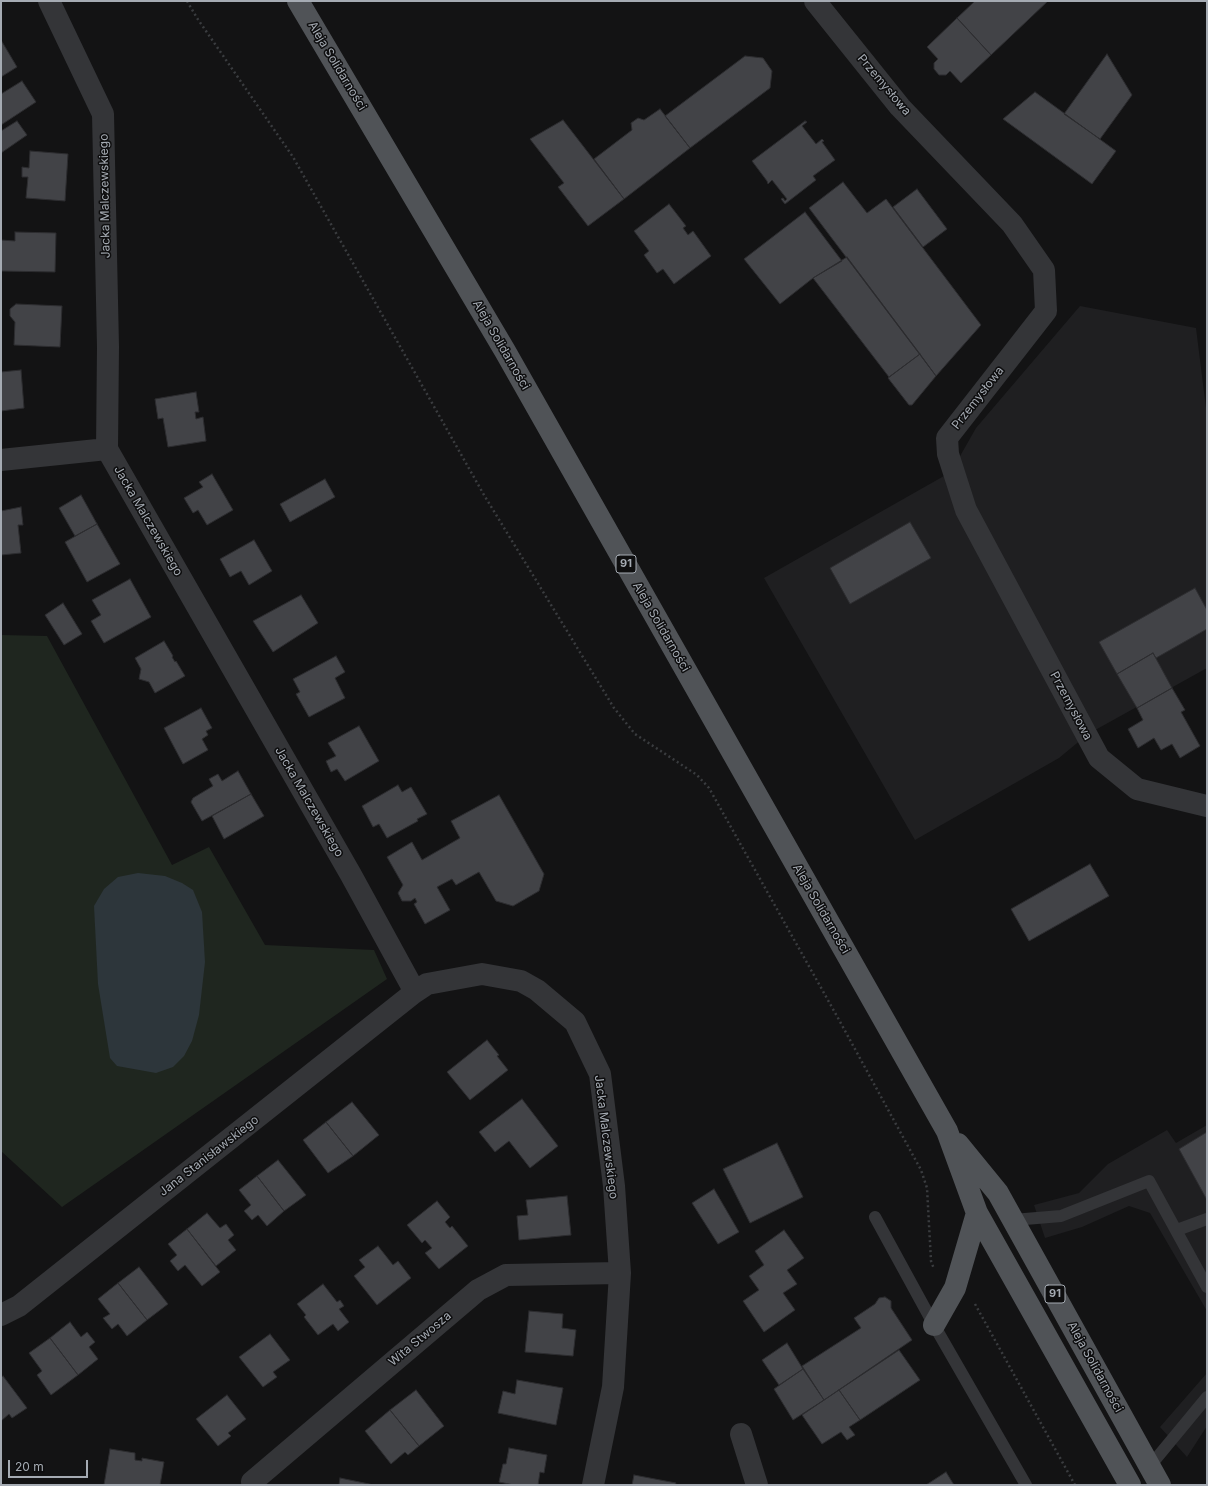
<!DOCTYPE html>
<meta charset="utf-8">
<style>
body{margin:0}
#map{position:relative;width:1208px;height:1486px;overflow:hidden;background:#131314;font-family:Inter,sans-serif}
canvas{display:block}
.frame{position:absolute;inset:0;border:2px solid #a5abb3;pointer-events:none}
.scale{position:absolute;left:8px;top:1460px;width:80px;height:18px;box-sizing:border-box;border:2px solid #a5abb3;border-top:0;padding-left:5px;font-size:12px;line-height:14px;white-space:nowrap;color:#a5abb3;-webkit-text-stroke:3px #0e0e0f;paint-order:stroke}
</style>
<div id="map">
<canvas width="1208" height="1486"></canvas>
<div class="frame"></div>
<div class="scale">20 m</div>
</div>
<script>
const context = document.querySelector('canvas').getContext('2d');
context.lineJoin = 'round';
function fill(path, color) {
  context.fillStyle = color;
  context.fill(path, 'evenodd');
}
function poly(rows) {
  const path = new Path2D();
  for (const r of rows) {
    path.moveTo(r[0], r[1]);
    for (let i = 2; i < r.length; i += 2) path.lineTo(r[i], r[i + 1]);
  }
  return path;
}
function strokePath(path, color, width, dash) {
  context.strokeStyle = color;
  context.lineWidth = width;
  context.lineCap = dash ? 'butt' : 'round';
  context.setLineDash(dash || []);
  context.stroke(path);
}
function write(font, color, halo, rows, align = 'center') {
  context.font = font + ' Inter,sans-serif';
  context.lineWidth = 3;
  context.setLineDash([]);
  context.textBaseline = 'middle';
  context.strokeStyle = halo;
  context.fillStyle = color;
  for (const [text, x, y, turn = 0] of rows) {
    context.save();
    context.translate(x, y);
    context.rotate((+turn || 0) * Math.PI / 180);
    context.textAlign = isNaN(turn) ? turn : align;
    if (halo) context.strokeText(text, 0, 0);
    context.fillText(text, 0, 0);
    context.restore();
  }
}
const built = poly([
 [1080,306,1196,328,1207,416,1207,668,1088,734,1059,758,915,840,764,578,951,472,976,428],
 [1207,1125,1207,1311,1150,1213,1129,1206,1082,1227,1045,1238,1034,1205,1079,1193,1108,1164,1167,1130,1176,1143],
 [1207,1373,1207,1426,1187,1457,1160,1427]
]);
const green = poly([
 [1,635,47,636,172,865,209,847,265,945,374,950,387,979,62,1207,1,1151]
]);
const water = poly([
 [138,873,165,876,182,883,193,890,202,912,205,962,199,1015,192,1041,184,1056,173,1067,156,1073,117,1066,110,1058,98,984,94,906,104,889,118,877]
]);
const building = poly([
 [975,1,1048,1,991,55,957,18,975,1],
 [957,18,991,55,961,83,950,71,946,75,939,75,934,69,934,63,938,59,927,47,957,18],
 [1,40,17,67,1,77,1,40],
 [1107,54,1132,95,1100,139,1064,114,1107,54],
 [745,56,763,58,772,71,770,88,690,148,665,116,745,56],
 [22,81,36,102,1,125,1,94,22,81],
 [1035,92,1116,151,1092,184,1003,119,1035,92],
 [660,109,690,148,624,199,594,159,632,130,631,123,638,118,644,120,660,109],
 [563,120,624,199,588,226,558,187,564,183,530,139,563,120],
 [17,121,27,135,1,153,1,131,17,121],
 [805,121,807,122,802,126,816,144,822,139,824,141,822,142,835,160,813,176,816,180,785,204,781,199,783,198,785,201,787,199,772,180,768,184,767,181,752,161,805,121],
 [30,151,68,154,65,201,26,198,28,177,22,177,22,167,29,168,30,151],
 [843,182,867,213,886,199,981,325,936,376,809,208,843,182],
 [917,189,947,229,923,247,893,207,917,189],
 [669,204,686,226,683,228,688,235,693,231,711,256,674,284,663,269,657,273,644,255,649,251,634,231,669,204],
 [805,212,842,261,813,278,780,304,744,259,805,212],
 [15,232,56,233,55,272,1,271,1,240,15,241,15,232],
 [847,257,920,354,889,377,813,278,847,257],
 [16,304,62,306,60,347,14,345,15,322,10,316,10,309,16,304],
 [920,354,936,376,912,405,909,405,888,378,920,354],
 [21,370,24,408,1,411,1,372,21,370],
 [196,392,199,412,195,412,196,419,203,417,206,441,168,447,163,418,158,419,155,399,196,392],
 [212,474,233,510,207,525,198,510,193,513,184,498,203,487,199,482,212,474],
 [325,479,335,497,290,522,280,504,325,479],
 [81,495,97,524,75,536,59,508,81,495],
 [21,507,23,525,18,525,21,553,1,555,1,511,21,507],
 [910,522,931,558,850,604,830,568,910,522],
 [97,524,120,564,87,582,65,542,97,524],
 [254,540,272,571,249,585,241,571,230,577,220,559,254,540],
 [130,579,151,617,104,643,91,621,101,615,92,600,130,579],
 [1195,588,1207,610,1207,629,1156,658,1153,653,1117,674,1099,642,1195,588],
 [301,595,318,623,273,652,253,621,301,595],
 [63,603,82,634,64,645,45,615,63,603],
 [164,641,173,656,172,657,175,662,176,661,185,676,155,693,149,682,139,679,141,669,135,658,164,641],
 [1153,653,1172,688,1137,708,1117,674,1153,653],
 [336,656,345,672,335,678,345,698,309,717,296,694,300,692,293,679,336,656],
 [1172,688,1185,710,1181,712,1200,746,1180,758,1172,744,1161,750,1154,738,1138,748,1128,729,1143,720,1137,708,1172,688],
 [201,708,212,728,206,731,208,735,202,739,208,750,183,764,164,728,201,708],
 [359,726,379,761,345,781,337,769,331,772,326,761,336,756,328,743,359,726],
 [238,771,251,794,202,821,191,802,193,798,213,786,209,779,218,774,222,781,238,771],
 [398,785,402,792,411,787,427,814,417,819,418,821,387,838,379,824,373,827,362,806,398,785],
 [251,794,264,816,224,839,212,816,251,794],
 [499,795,544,874,539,891,513,906,496,901,479,872,456,885,452,879,437,887,450,910,425,924,414,904,417,902,415,898,411,901,402,901,398,893,403,885,387,857,412,842,422,860,460,838,451,821,499,795],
 [1090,864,1109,896,1029,941,1011,909,1090,864],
 [487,1040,499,1055,497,1056,508,1070,470,1100,447,1072,487,1040],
 [522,1099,558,1146,530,1168,509,1141,495,1152,479,1132,522,1099],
 [352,1102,379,1135,353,1156,326,1122,352,1102],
 [326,1122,353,1156,328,1173,303,1140,326,1122],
 [1207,1132,1207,1200,1179,1149,1207,1132],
 [777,1143,803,1197,750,1223,723,1169,777,1143],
 [278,1160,306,1195,284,1211,257,1176,278,1160],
 [257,1176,284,1211,267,1226,258,1215,252,1220,244,1211,251,1205,239,1190,257,1176],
 [714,1189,739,1232,718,1244,692,1203,714,1189],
 [567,1196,571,1235,519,1240,517,1216,528,1215,526,1200,567,1196],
 [437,1201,450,1217,445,1222,450,1228,452,1226,468,1246,439,1269,425,1253,432,1248,425,1240,422,1243,407,1225,437,1201],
 [207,1213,220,1228,226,1224,234,1235,228,1240,236,1250,216,1266,187,1229,207,1213],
 [187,1229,220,1272,202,1286,185,1265,178,1271,170,1261,177,1255,168,1244,187,1229],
 [784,1230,804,1258,787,1270,797,1284,783,1293,795,1310,764,1332,743,1301,759,1290,749,1276,764,1265,755,1251,784,1230],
 [378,1246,393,1265,398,1261,411,1278,377,1305,354,1276,365,1267,359,1260,378,1246],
 [139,1267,168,1304,147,1320,118,1283,139,1267],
 [118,1283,147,1320,127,1336,118,1324,112,1329,103,1318,110,1314,98,1299,118,1283],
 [323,1284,337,1302,340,1300,344,1306,339,1309,349,1322,338,1331,333,1324,318,1335,304,1317,306,1315,297,1304,323,1284],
 [885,1297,891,1301,891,1308,912,1340,824,1400,802,1366,861,1328,854,1318,875,1304,879,1298,885,1297],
 [529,1311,563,1314,562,1328,576,1330,573,1356,525,1352,529,1311],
 [70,1322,81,1337,87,1332,95,1342,89,1347,98,1359,78,1375,50,1338,70,1322],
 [270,1334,290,1360,273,1372,277,1377,263,1387,239,1357,270,1334],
 [50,1338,78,1375,51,1395,37,1375,42,1371,29,1353,50,1338],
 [787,1343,803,1369,779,1385,762,1360,787,1343],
 [899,1350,920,1380,860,1420,839,1390,899,1350],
 [803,1369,824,1400,793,1420,774,1389,803,1369],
 [3,1376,27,1408,12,1418,9,1414,1,1421,1,1378,3,1376],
 [517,1380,563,1388,556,1425,498,1413,503,1391,515,1394,517,1380],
 [416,1390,444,1426,419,1446,390,1410,416,1390],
 [839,1390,860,1420,849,1427,855,1435,847,1440,841,1432,822,1444,802,1415,839,1390],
 [227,1395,246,1419,228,1433,231,1436,218,1446,196,1419,227,1395],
 [390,1410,419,1446,408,1455,405,1452,391,1464,365,1431,390,1410],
 [509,1448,547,1455,544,1473,540,1472,538,1485,514,1485,499,1482,503,1464,506,1464,509,1448],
 [110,1449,135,1453,135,1460,142,1461,142,1458,164,1462,160,1485,104,1485,110,1449],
 [946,1472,954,1485,926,1485,946,1472],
 [634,1475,676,1483,675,1485,632,1485,634,1475],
 [340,1478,374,1485,339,1485,340,1478]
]);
const path = poly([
 [187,1,197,18,293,157,484,495,614,708,635,734,697,775,709,788,838,1018,921,1170,927,1188,931,1261,934,1269],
 [975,1304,1075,1485]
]);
const lane = poly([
 [875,1217,934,1325,1026,1485],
 [1013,1220,1061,1216,1149,1181,1207,1287],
 [1177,1230,1207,1219],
 [1150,1466,1207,1397]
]);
const street = poly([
 [49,1,103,114,108,347,107,449,351,875,415,992,427,984,482,974,521,981,537,990,575,1022,600,1074,614,1186,620,1273,613,1387,593,1485],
 [815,1,900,107,1012,224,1044,270,1046,311,947,438,948,454,966,510,1099,758,1137,789,1207,806],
 [1,460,107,449],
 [1,1315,19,1306,415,992],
 [741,1434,757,1485],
 [252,1482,478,1290,506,1275,620,1273]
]);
const primary = poly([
 [298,1,505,351,947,1131,977,1213,1130,1485],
 [958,1144,998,1193,1160,1485],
 [934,1325,955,1288,977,1213]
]);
const shields = [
 [626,564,20],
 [1055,1294,20]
];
const shieldNames = [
 ["91",626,564],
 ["91",1055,1294]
];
const streetNames = [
 ["Aleja Solidarności",337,66,59],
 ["Przemysłowa",884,85,50],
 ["Jacka Malczewskiego",105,196,-91],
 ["Aleja Solidarności",501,345,60],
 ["Przemysłowa",978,398,-52],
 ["Jacka Malczewskiego",148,521,60],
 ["Aleja Solidarności",661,627,60],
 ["Przemysłowa",1071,706,62],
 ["Jacka Malczewskiego",309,802,60],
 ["Aleja Solidarności",821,909,60],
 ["Jacka Malczewskiego",606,1137,83],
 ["Jana Stanisławskiego",209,1156,-38],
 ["Wita Stwosza",420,1339,-40],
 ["Aleja Solidarności",1095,1367,61]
];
fill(built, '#1f1f21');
fill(green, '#1f261f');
fill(water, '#2d363b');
fill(building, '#424347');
strokePath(building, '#2d2d30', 1);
strokePath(path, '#3a3c3f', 2.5, [2, 3]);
strokePath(lane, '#343538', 12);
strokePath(street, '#343538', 22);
strokePath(primary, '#505357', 22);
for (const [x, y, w] of shields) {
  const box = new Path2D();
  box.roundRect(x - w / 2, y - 9, w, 18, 3);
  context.fillStyle = '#0e0e0f';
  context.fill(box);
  strokePath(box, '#a5abb3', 1);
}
write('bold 11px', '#a5abb3', null, shieldNames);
write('12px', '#a5abb3', '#0e0e0f', streetNames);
</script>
